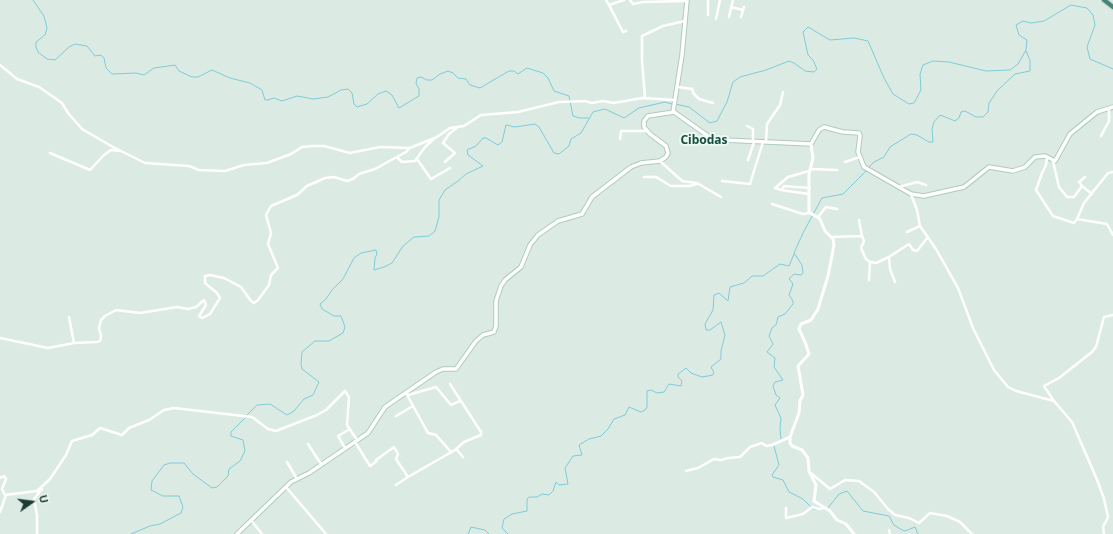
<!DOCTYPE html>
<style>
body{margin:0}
#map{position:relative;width:1113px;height:534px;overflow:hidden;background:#dceae4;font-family:"Noto Sans",sans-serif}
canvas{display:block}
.north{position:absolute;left:12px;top:482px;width:40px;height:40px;-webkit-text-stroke:3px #ecf7f1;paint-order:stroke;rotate:76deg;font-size:11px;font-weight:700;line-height:16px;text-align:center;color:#1d3b32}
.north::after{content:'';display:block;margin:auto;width:14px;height:18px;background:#1d3b32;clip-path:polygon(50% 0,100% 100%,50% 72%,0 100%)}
</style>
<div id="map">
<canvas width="1113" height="534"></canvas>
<div class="north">U</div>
</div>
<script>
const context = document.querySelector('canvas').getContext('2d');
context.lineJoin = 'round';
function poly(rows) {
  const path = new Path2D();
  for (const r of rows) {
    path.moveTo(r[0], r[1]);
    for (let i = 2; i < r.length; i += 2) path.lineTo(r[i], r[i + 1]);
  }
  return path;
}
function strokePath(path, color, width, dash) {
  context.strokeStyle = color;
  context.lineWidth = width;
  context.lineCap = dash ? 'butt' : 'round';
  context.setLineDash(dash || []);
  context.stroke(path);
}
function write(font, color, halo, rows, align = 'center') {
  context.font = font + ' "Noto Sans",sans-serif';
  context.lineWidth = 4;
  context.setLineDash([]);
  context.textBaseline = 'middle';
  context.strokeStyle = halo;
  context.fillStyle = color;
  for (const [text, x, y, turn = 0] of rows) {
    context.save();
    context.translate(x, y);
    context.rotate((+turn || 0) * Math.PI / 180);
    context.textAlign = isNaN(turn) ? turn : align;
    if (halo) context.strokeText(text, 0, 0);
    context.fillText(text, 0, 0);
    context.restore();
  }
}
const stream = poly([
 [33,0,44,16,47,28,45,35,36,42,36,47,38,52,47,59,55,60,69,47,75,44,87,46,95,56,101,55,104,58,106,68,112,74,136,73,144,75,154,68,175,65,179,71,192,77,198,77,212,70,230,78,250,83,262,90,265,100,267,100,274,98,282,101,297,96,313,99,328,97,341,90,348,89,352,93,354,104,357,107,367,104,378,94,386,91,392,95,399,108,419,96,419,89,416,83,417,78,421,77,427,80,432,80,440,74,448,71,453,73,458,78,466,79,470,85,480,88,509,71,514,71,518,74,527,68,543,73,548,78,554,91,569,96,573,116,580,118,589,118],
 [675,104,689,107,710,123,717,121,727,102,733,82,740,77,766,70,789,61,794,63,805,71,814,72,817,69,813,60,808,55,803,32,808,27,830,40,854,38,868,41,884,78,893,94,909,104,914,103,921,90,920,74,923,65,933,61,949,62,986,71,1010,70,1018,64,1026,50,1027,40,1019,35,1016,25,1023,21,1031,23,1044,21,1071,5,1087,8,1093,15,1095,25,1087,47,1090,59,1113,69],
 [868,168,874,162,884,157,890,147,911,134,917,135,929,142,933,142,932,129,934,122,940,115,955,121,959,118,961,112,965,111,976,117,983,117,988,112,989,103,997,91,1015,74,1030,71,1030,60,1026,51],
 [247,415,257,405,270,404,287,415,294,411,304,399,313,395,319,382,302,369,301,364,302,352,315,341,329,341,343,333,345,327,341,316,334,316,322,309,320,304,326,299,332,290,343,279,354,258,361,253,376,250,377,254,375,258,374,270,384,267,392,263,403,246,414,237,429,236,435,231,439,217,439,200,445,190,458,181,466,174,483,166,468,155,467,150,476,146,483,138,486,138,498,145,502,142,506,125,515,127,535,124,539,127,554,153,559,154,569,146,571,139,581,133,593,112,605,109,624,118,639,108,665,102,672,104],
 [781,439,780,429,781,418,775,405,780,398,776,395,773,386,775,382,783,380,774,367,775,358,767,352,773,344,769,336,772,328,776,325,778,317,785,314,793,304,793,301,789,295,793,284,789,279,794,274,801,275,803,273,802,265,794,253,803,233,822,198,843,194,866,171],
 [774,446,779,465,772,475,773,477,783,480,789,492,803,499,813,509,825,509],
 [828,508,839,494,847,491,863,511,889,516,894,525,902,530,905,531,915,527,918,534],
 [131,534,150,526,160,524,181,513,183,507,179,496,163,496,151,490,152,481,164,465,170,463,184,463,193,474,212,488,217,487,228,476,229,469,240,461,245,451,243,440,231,436,231,432,245,418],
 [468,534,471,527,485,530,489,534],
 [508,534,502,528,504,519,512,514,527,511,527,499,529,497,537,497,542,494,549,495,553,491,556,482,559,485,568,484,565,468,573,456,582,455,579,445,589,439,601,436,608,429,614,419,625,415,629,407,641,412,645,410,647,407,647,391,651,390,657,393,664,392,669,384,681,386,682,381,678,377,678,374,686,368,691,373,702,377,713,375,714,373,711,367,721,359,721,351,725,335,721,322,710,330,706,330,705,324,713,310,714,295,719,293,728,301,730,287,744,283,752,276,763,276,780,264,789,266,794,254]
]);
const minor = poly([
 [606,0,609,5,624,0],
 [630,0,633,4,643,2,686,1],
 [609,5,623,32,626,31],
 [731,7,743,10],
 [708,15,708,0],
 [729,17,733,0],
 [741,17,744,7],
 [716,19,720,0],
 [0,65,17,79,39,87,62,103,68,113,82,129,113,147,145,163,189,166,199,170,225,171,244,165,267,163,291,154,302,147,313,146,324,146,350,153,380,147,410,148,437,137,450,128,464,126,481,115,518,112,559,102,585,101,592,103,603,101,614,103,642,98,675,100],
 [678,87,692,89,694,94,699,99,713,103],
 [645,98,642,60,642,36,663,26,685,21],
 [747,126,753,129,753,142],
 [1101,136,1109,121,1109,108],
 [620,139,621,131,646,131],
 [766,142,767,124,780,105,783,92],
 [50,153,90,170,104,155,111,150,120,151],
 [397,157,402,162,415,161,425,147,435,138],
 [1047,157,1046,165,1042,173,1036,190,1053,216,1074,223,1077,219,1107,224,1113,235],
 [417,159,431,179,450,168],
 [748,160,754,142],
 [660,161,682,181,697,183,721,197],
 [1053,161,1059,187,1067,197,1074,197,1082,186,1092,194],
 [445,162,455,153,443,143,449,134,458,127],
 [845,162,860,157],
 [810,169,837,170],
 [644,177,656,177,671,186,689,186,697,184],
 [722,181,750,184,763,142],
 [1082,186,1079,182,1085,177],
 [899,187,917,182,926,185],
 [781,190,775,188,788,177,809,171],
 [809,194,781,190,784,186,810,188],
 [911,194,917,210,920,226,936,249,958,288,973,328,994,370,1008,387,1016,391,1054,401],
 [772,204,803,214,810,213],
 [818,217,826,207,837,209],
 [1077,219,1084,203,1108,173,1113,172],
 [859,220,862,236],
 [907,232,920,226],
 [831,237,862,236,864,241,861,248,866,259,870,262,876,263,889,257],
 [869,280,870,262],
 [895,282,890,269,889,257,909,244,913,250,917,251,928,237],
 [69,317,74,343],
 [0,338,48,348,74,343,97,342,100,341,101,336,99,328,101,320,105,316,116,310,140,313,177,307,188,309,196,307,204,300,206,305,199,316,202,318,210,314,220,298,217,293,205,283,205,276,210,275,224,278,241,287,251,301,254,303,258,300,269,285,271,275,278,268,268,244,271,233,266,215,271,206,297,195,307,186,325,178,334,177,347,181,353,179,359,174,375,169,406,152,410,148],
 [406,393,428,433,436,435,451,452],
 [408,395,436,387,451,405,460,401],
 [396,416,413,406],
 [355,442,370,466,377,461,376,460,394,447,398,454,396,459,408,477,455,450,464,442,481,435,481,432,450,384],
 [308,444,321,464],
 [345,448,338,436,350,429],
 [456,449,463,457],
 [287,462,297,479],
 [686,471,698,468,714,459,721,460,728,458,740,457,750,447,762,443,766,446,772,445,790,437],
 [811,473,830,489,845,480,859,481,874,492,888,509,895,515,909,518,919,523,930,513,947,516,960,522,972,534],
 [0,478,4,476,6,479,2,489,5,495,37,491,50,479,66,455,72,441,92,435,100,428,122,435,129,428,149,420,164,410,174,408,252,417,268,429,276,431,317,415,326,410,345,391,349,397,347,425,357,440],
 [396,485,408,477],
 [286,487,326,534],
 [786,508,786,518,803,514,812,507,819,509,826,508],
 [0,512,6,495],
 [251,520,262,534],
 [889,530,890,534],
 [37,534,37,515,34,499,42,489],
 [1104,534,1103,527,1108,517,1104,499,1098,482,1072,422,1054,401,1044,386,1059,378,1092,352,1096,347,1104,317,1113,315]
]);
const tertiary = poly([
 [811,144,813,158,809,174,809,212,820,219,825,231,833,239,834,245,828,276,818,309,811,320,801,324,799,329,805,342,809,354,798,366,803,395,800,401,799,413,790,437,790,443,792,446,802,450,808,458,809,471,816,485,814,501,830,511,837,520,846,524,854,534]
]);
const secondary = poly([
 [673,112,682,55,687,0],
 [237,534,291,482,309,473,368,433,385,407,436,372,443,369,456,369,476,341,483,335,494,332,496,326,496,301,501,286,505,280,521,267,530,245,538,235,558,221,582,214,592,197,631,167,641,163,660,161,666,157,668,153,666,146,650,134,644,127,644,121,648,116,674,112,708,136,724,140,811,144,819,130,824,127,843,132,859,133,860,136,858,152,864,167,911,194,924,196,964,187,989,167,1013,171,1025,167,1035,157,1045,156,1055,161,1070,134,1097,112,1113,107]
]);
const trunk = poly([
 [1104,0,1113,7]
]);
const quarterNames = [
 ["Cibodas",704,141]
];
strokePath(stream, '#7dcbd7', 1);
strokePath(secondary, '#aecbc0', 5.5);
strokePath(trunk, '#bbc4c2', 6);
strokePath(minor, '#fff', 2.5);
strokePath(tertiary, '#fff', 3);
strokePath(secondary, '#fff', 3.5);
strokePath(trunk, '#408875', 4);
write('bold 12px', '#174e40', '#ecf7f1', quarterNames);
</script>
